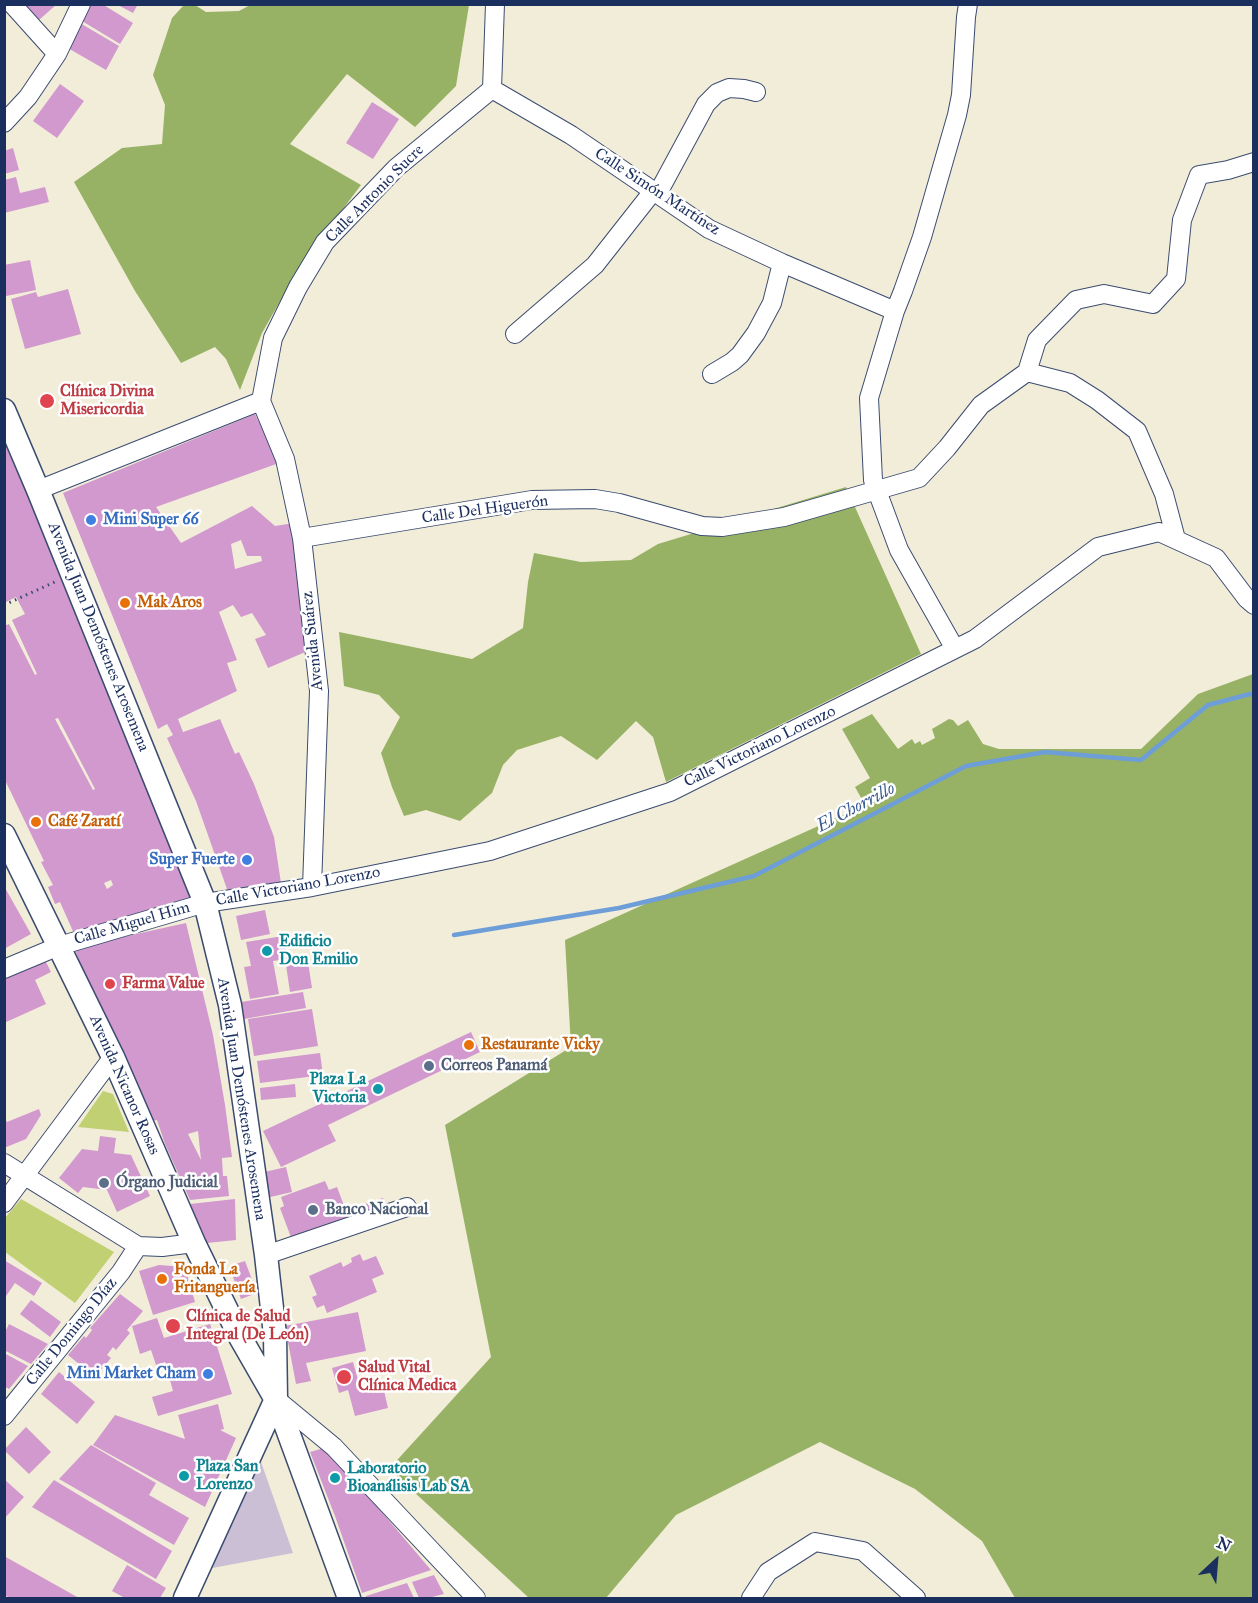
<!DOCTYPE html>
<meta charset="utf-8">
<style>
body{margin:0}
#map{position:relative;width:1258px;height:1603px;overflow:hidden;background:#f2edd9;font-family:"IM FELL Great Primer",serif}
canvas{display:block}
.frame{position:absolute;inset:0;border:6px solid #1b2f5e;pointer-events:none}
.north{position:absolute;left:1186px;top:1531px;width:60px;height:60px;-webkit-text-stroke:4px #fff;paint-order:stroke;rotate:26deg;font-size:16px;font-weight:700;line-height:24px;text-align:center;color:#1b2f5e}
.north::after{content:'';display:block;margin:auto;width:21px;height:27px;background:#1b2f5e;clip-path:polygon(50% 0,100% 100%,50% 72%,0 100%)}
</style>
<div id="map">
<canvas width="1258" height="1603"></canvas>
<div class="frame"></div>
<div class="north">N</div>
</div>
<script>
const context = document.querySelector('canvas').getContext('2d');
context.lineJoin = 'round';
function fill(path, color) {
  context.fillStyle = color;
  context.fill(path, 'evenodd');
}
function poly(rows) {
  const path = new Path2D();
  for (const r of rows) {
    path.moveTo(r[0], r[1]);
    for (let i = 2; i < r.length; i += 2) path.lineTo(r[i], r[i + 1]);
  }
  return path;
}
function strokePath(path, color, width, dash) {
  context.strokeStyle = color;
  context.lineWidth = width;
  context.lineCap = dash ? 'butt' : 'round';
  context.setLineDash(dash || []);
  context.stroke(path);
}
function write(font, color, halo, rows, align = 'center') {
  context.font = font + ' "IM FELL Great Primer",serif';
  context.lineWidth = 5;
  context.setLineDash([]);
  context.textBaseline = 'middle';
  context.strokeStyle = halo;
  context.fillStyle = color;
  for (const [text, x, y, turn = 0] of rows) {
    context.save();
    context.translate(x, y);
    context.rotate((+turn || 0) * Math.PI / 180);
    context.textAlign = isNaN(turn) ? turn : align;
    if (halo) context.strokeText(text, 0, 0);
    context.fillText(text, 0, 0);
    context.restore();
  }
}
const industrial = poly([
 [261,1462,293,1553,207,1569]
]);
const green = poly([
 [103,1091,113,1094,129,1132,78,1127],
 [21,1199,114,1252,75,1303,5,1252,5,1218]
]);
const forest = poly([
 [252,4,469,5,456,86,415,127,347,74,290,144,361,185,300,266,262,333,240,390,226,359,215,347,181,363,135,291,74,182,122,148,162,144,165,105,153,75,172,18,184,5,195,5,206,12,239,11],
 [846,487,921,654,666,782,653,737,636,721,597,760,561,736,517,750,503,765,492,793,460,821,426,810,404,816,392,787,381,753,400,717,379,695,344,686,339,632,472,659,523,628,528,582,534,553,581,562,631,560,658,544],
 [1253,674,1253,1598,1015,1598,982,1541,915,1489,820,1442,676,1515,606,1598,529,1598,389,1469,491,1357,445,1125,571,1047,565,940,865,805,855,787,870,778,842,729,872,714,898,749,912,739,915,744,920,741,922,745,935,738,932,729,949,719,953,720,958,726,968,720,983,744,999,749,1141,749,1198,694]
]);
const stream = poly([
 [454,935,619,908,754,876,966,766,1045,752,1141,760,1208,705,1254,693]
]);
const building = poly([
 [25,4,57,4,39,20],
 [91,4,102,4,133,23,120,44,82,21],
 [116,4,138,4,133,13],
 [80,23,119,46,106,70,66,47],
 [60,84,84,101,57,138,33,121],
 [372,102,399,119,373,159,346,143],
 [13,148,19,170,4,174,4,151],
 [16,177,20,193,45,187,49,202,4,213,4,180],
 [30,260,36,290,6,296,4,287,4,265],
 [68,289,81,334,25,349,11,299,36,292,38,297],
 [255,414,279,463,156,507,181,543,252,506,275,526,294,523,310,650,268,668,255,639,266,635,252,613,241,617,233,605,219,612,237,660,227,663,237,691,178,719,183,732,220,719,235,754,239,752,254,784,274,837,281,883,228,892,196,801,167,738,173,735,167,724,158,729,63,493],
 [241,540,247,556,261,556,262,561,235,569,231,544],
 [5,433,195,898,76,938,60,902,55,904,48,887,53,885,41,862,44,861,4,778,4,626,9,624,35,675,37,674,12,620,25,614,16,597,4,603],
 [58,718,69,739,95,789,93,790,55,719],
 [111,880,113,885,107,889,104,883],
 [4,886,31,934,4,949],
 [265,910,270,934,241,940,236,916],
 [186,923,213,1035,225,1105,232,1157,222,1158,223,1176,227,1176,229,1196,190,1200,165,1144,157,1120,152,1121,85,978,74,947,116,932,118,938],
 [198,1131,201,1160,188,1134],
 [283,936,288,959,273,961,279,994,250,999,244,967,251,966,246,942],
 [44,958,51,972,35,980,46,1004,4,1023,4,976],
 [308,962,312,988,290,992,286,965],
 [303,992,306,1008,244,1019,241,1002],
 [312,1009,318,1046,254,1056,248,1019],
 [471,1032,480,1052,328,1125,336,1141,281,1167,263,1131],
 [320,1053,323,1075,260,1083,257,1061],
 [295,1084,296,1097,261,1100,260,1088],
 [39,1109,41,1115,26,1139,4,1148,4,1117,7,1122],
 [100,1136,116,1138,114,1153,131,1155,150,1196,117,1212,107,1190,83,1187,78,1193,59,1178,82,1149,98,1151],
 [286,1167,292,1192,266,1198,260,1173],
 [325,1181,329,1190,337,1187,346,1211,383,1198,386,1206,292,1240,280,1208,284,1206,281,1197],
 [235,1199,236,1240,207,1243,190,1204],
 [360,1254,363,1261,376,1256,384,1274,372,1279,377,1292,327,1313,324,1305,317,1308,312,1297,317,1295,309,1276,341,1262,343,1267,352,1262,351,1258],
 [4,1260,42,1283,34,1296,15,1283,4,1299],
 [245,1261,257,1293,241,1299,229,1266],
 [159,1265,185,1267,195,1302,153,1315,139,1271],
 [120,1294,143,1311,127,1330,130,1333,116,1350,113,1347,107,1355,111,1358,95,1377,68,1355,84,1336,86,1338,92,1330,90,1328],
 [31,1300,61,1322,50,1337,20,1314],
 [358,1312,366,1351,306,1363,311,1381,296,1384,285,1326],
 [157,1318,164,1338,210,1324,232,1394,158,1416,152,1397,173,1391,165,1362,156,1365,151,1350,140,1354,132,1326],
 [9,1324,48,1344,31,1364,4,1350,4,1334],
 [4,1353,28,1366,9,1389,4,1386],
 [353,1362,360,1387,382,1382,388,1408,355,1416,348,1390,339,1393,332,1368],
 [59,1372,95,1402,77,1424,41,1394],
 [218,1404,224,1429,220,1430,236,1438,205,1507,93,1445,115,1415,185,1439,178,1415],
 [26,1427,51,1452,29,1474,4,1450],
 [91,1445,156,1483,149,1495,189,1518,174,1545,59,1479],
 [324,1448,374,1503,431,1570,362,1593,335,1516,310,1452],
 [4,1479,24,1497,4,1519],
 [54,1480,172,1551,156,1579,32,1507],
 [4,1556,79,1598,10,1598,4,1595],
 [127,1565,166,1588,160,1598,125,1598,112,1591],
 [434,1575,444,1594,428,1598,419,1598,412,1582],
 [407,1583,414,1598,366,1598,366,1596]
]);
const path = poly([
 [4,605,57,581]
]);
const minor = poly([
 [12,4,57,54],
 [492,89,571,135,709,229,782,263,895,311],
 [4,123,28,97,57,54,81,4],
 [658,193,706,104,717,93,729,88,744,89,756,92],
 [515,334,595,265,654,190],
 [1027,372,1037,340,1076,300,1104,294,1153,304,1176,279,1182,220,1199,175,1228,170,1254,162],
 [712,374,732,362,740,355,756,333,772,303,782,263],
 [261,401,285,459,302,538,319,691,312,887],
 [261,401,273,338,298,287,325,242,396,168,492,89,495,4],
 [38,490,261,401],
 [302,538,532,500,595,499,619,503,702,526,722,527,784,517,919,478,947,448,981,405,1027,372,1070,383,1097,400,1137,431,1164,494,1176,539],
 [955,649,899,550,873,480,869,398,895,311,903,291,922,237,957,115,961,95,966,17,968,4],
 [4,969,59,946,205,903,312,887,490,851,670,792,975,639,1098,547,1159,532,1216,558,1247,599,1254,605],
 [4,1163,138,1246,162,1247,194,1243],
 [4,1203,113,1057],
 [266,1255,407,1207],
 [276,1399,334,1447,476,1598],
 [4,1416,121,1272,138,1246],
 [751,1598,768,1572,815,1542,863,1551,916,1598]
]);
const major = poly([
 [4,410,38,490,205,903,230,1005,266,1255,275,1335,276,1399,349,1598],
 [4,835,113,1057,194,1243,240,1337,275,1398],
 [185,1598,276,1399]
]);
const markers = [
 [47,401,8,"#e0444e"],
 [91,520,6,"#3f7fe0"],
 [125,603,6,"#e8710a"],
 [36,822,6,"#e8710a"],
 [247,860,6,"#3f7fe0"],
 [267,951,6,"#0f9aa8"],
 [110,984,6,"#e0444e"],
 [469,1045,6,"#e8710a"],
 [429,1066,6,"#5c6f8a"],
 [378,1089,6,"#0f9aa8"],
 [104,1183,6,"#5c6f8a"],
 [313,1210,6,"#5c6f8a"],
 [162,1279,6,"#e8710a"],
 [173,1326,8,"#e0444e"],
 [208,1374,6,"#3f7fe0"],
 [344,1377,8,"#e0444e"],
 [184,1476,6,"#0f9aa8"],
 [335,1478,6,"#0f9aa8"]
];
const streetNames = [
 ["Calle Simón Martínez",657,192,33],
 ["Calle Antonio Sucre",375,194,-45],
 ["Calle Del Higuerón",485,510,-8],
 ["Avenida Juan Demóstenes Arosemena",98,637,68],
 ["Avenida Suárez",313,641,-96],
 ["Calle Victoriano Lorenzo",760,747,-26],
 ["Calle Victoriano Lorenzo",298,887,-10],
 ["Calle Miguel Him",132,924,-16],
 ["Avenida Nicanor Rosas",124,1085,66],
 ["Avenida Juan Demóstenes Arosemena",241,1099,81],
 ["Calle Domingo Díaz",72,1332,-51]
];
const healthNames = [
 ["Clínica Divina",60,392],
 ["Misericordia",60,410],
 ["Farma Value",122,984],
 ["Clínica de Salud",186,1317],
 ["Integral (De León)",186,1335],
 ["Salud Vital",358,1368],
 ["Clínica Medica",358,1386]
];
const shopNames = [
 ["Mini Super 66",103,520,"left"],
 ["Super Fuerte",235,860],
 ["Mini Market Cham",196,1374]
];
const foodNames = [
 ["Mak Aros",137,603],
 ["Café Zaratí",48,822],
 ["Restaurante Vicky",481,1045],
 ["Fonda La",174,1270],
 ["Fritanguería",174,1288]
];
const cultureNames = [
 ["Edificio",279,942],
 ["Don Emilio",279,960],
 ["Plaza La",366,1080,"right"],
 ["Victoria",366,1098,"right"],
 ["Plaza San",196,1467],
 ["Lorenzo",196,1485],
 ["Laboratorio",347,1469],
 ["Bioanálisis Lab SA",347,1487]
];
const serviceNames = [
 ["Correos Panamá",441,1066],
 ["Órgano Judicial",116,1183],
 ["Banco Nacional",325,1210]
];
const waterNames = [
 ["El Chorrillo",856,808,-28]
];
fill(industrial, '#cbbfd5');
fill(green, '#c0d073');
fill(forest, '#98b265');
strokePath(stream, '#6d9ed7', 4.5);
fill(building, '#d199ce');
strokePath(minor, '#3b4c70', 20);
strokePath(major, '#3b4c70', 25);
strokePath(path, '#3b4c70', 3, [1.5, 4.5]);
strokePath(minor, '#fff', 18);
strokePath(major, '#fff', 22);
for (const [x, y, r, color] of markers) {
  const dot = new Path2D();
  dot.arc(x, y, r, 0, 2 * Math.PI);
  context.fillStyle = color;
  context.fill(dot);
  strokePath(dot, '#fff', 2);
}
write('16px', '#1b2f5e', '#fff', streetNames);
write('bold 16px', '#be3a42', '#fff', healthNames, 'left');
write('bold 16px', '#366cbe', '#fff', shopNames, 'right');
write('bold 16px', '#c56008', '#fff', foodNames, 'left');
write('bold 16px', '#0d838f', '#fff', cultureNames, 'left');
write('bold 16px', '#4e5e75', '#fff', serviceNames, 'left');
write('italic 18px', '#3c5b8e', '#fff', waterNames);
</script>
